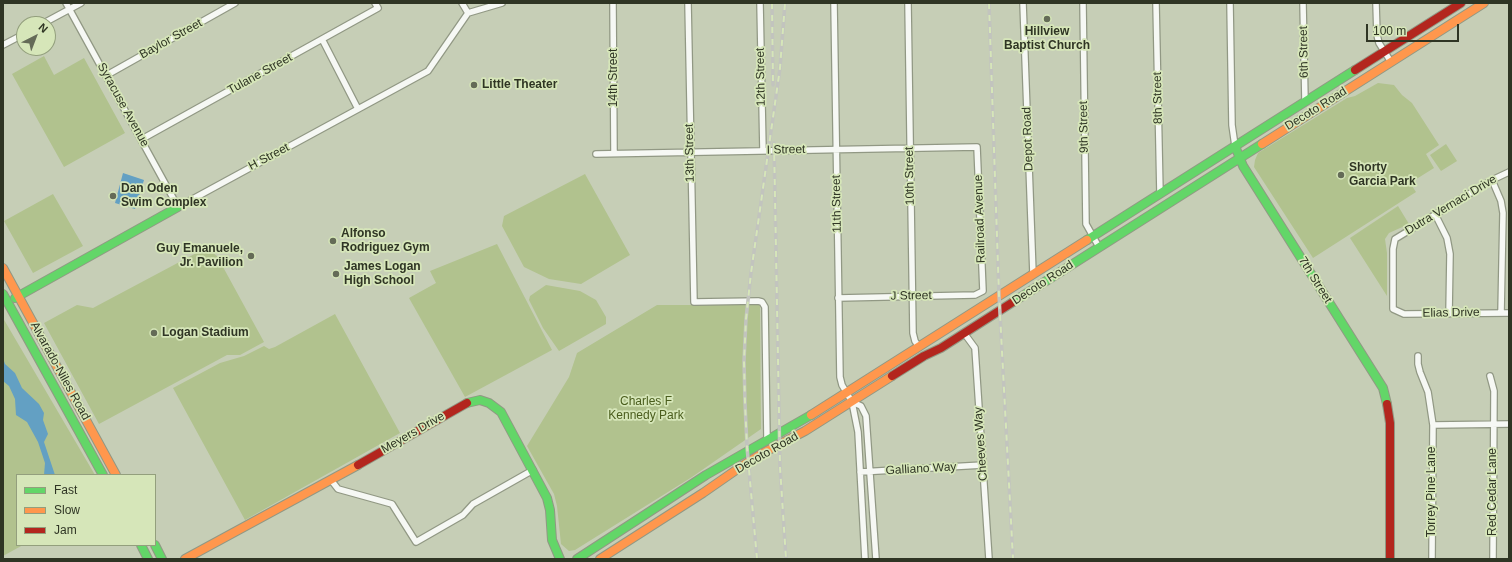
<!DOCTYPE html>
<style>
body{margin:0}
#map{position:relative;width:1512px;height:562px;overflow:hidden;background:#c6ceb6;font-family:Arial,sans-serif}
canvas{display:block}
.frame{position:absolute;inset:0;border:4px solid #2f3524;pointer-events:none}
.legend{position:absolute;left:16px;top:474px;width:140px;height:72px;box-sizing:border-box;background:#d6e6b9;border:1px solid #939f7d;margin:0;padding:5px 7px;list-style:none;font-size:12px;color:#2f3524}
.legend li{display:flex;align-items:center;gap:8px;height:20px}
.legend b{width:20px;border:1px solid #939f7d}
.north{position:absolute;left:16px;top:16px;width:40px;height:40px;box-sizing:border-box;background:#d6e6b9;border:1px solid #939f7d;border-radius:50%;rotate:42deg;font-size:11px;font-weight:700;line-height:16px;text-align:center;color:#2f3524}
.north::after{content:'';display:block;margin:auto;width:14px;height:18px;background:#646b57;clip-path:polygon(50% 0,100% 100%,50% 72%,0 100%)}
.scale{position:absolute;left:1366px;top:24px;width:93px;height:18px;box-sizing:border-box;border:2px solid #2f3524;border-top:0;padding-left:5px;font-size:12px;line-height:14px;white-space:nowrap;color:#2f3524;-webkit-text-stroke:3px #d6e6b9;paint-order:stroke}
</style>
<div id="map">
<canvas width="1512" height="562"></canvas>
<div class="frame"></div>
<ul class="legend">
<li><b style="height:5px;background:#63d668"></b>Fast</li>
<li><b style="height:5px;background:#ff974d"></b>Slow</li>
<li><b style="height:5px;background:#b3261e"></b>Jam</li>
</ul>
<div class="north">N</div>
<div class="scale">100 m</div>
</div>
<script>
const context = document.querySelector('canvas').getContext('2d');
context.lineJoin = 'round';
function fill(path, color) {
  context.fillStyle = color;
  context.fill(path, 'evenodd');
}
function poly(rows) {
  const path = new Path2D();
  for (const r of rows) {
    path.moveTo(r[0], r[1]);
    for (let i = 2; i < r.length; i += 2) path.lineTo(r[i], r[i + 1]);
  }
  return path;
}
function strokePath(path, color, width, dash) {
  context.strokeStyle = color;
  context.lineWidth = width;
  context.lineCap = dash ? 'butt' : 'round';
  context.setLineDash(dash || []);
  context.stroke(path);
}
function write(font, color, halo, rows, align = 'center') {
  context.font = font + ' Arial,sans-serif';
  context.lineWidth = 3.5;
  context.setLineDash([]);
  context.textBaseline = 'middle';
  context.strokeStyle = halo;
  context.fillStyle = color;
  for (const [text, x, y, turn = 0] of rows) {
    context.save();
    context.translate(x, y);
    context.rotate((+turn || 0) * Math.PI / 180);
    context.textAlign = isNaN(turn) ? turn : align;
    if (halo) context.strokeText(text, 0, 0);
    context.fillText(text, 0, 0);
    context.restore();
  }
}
const green = poly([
 [44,56,54,75,84,58,125,133,64,167,12,74],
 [1378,83,1394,85,1402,95,1412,103,1439,145,1426,154,1434,168,1410,183,1416,192,1313,258,1254,167,1255,160,1258,153,1347,98,1355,96],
 [1446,144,1457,161,1441,171,1430,155],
 [585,174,630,255,581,284,549,279,524,267,502,226,504,216],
 [53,194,83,246,33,273,4,221],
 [1398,206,1409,224,1389,233,1385,239,1387,253,1387,296,1350,238],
 [497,244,552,350,465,397,409,298,436,283,430,271],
 [202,250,213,253,217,256,264,342,240,355,227,355,99,424,44,323,77,305,93,308],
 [546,285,580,291,596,300,606,317,606,324,559,351,543,328,529,300,530,296],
 [657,305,760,305,761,429,692,477,575,550,569,551,561,544,557,506,554,494,527,446,569,377,577,353],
 [335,314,400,433,245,520,173,388,220,363,244,356,264,346,269,349,275,347],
 [3,318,95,475,17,475,17,545,23,545,3,556]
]);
const water = poly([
 [123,173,144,180,135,209,115,203],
 [3,358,5,364,15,373,22,388,39,404,44,413,43,420,48,434,44,442,55,475,44,475,45,463,38,442,27,422,16,415,15,399,9,386,3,381]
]);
const street = poly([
 [66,3,178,207,428,71,468,13,502,3],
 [462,3,468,13],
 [613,3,614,153],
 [688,3,694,302,758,301,762,302,765,307,767,439],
 [760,3,763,151],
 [834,3,840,377,842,385,852,402,858,432,865,559],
 [908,3,913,333,915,341,919,347],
 [1023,3,1033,274],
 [1083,3,1086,224,1099,247],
 [1156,3,1160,194],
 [1230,3,1232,125,1235,146],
 [1303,3,1305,101],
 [1376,3,1377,35,1379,43,1391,62],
 [42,24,81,3],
 [322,39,358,109],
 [3,45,24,34],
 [107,75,235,3],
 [142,139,378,8,375,3],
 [596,154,977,147,983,291,975,295,838,298],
 [1509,172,1492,180,1395,239,1393,249,1393,309,1404,314,1509,313],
 [1492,180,1501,201,1503,213,1501,313],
 [1435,214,1447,238,1450,254,1449,314],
 [964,333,975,348,989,559],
 [1418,356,1418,364,1420,372,1428,392,1433,425,1432,559],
 [1490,376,1494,391,1493,559],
 [852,402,861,406,866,416,876,559],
 [1433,425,1509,424],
 [860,472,983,465],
 [331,480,338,489,392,504,416,542,463,515,473,504,533,470]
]);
const fast = poly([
 [1235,146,1243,166,1383,388,1387,404],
 [1087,240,1355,70],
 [3,294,103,475],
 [15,298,178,207],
 [1013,302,1262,144],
 [467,403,480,400,489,403,501,412,547,498,550,510,552,540,560,559],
 [141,545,148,559],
 [155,545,162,559],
 [577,559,706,475,811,415]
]);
const slow = poly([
 [1262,144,1484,3],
 [3,268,116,475],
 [811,415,1087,240],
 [185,559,358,465],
 [600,559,703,493,739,468,763,453,805,431,892,376]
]);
const jam = poly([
 [1355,70,1461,3],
 [892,376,924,356,941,348,1013,302],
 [1387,404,1390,423,1390,559],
 [358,465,467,403]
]);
const rail = poly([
 [772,3,773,85],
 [989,3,999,295,1013,559],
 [774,143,780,467,786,559],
 [757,559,747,447,745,403,744,361,746,319,751,273,780,68,785,3]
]);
const markers = [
 [1047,19,4,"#646b57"],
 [474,85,4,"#646b57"],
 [1341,175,4,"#646b57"],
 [113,196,4,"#646b57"],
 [333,241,4,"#646b57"],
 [251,256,4,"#646b57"],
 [336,274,4,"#646b57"],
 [154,333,4,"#646b57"]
];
const poiNames = [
 ["Hillview",1047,32,"center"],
 ["Baptist Church",1047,46,"center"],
 ["Little Theater",482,85],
 ["Shorty",1349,168],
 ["Garcia Park",1349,182],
 ["Dan Oden",121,189],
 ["Swim Complex",121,203],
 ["Alfonso",341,234],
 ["Rodriguez Gym",341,248],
 ["Guy Emanuele,",243,249,"right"],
 ["Jr. Pavilion",243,263,"right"],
 ["James Logan",344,267],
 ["High School",344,281],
 ["Logan Stadium",162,333]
];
const streetNames = [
 ["Baylor Street",171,39,-29],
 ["6th Street",1304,52,-91],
 ["Tulane Street",260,74,-29],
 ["12th Street",761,77,-91],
 ["14th Street",614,78,-90],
 ["8th Street",1158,98,-91],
 ["Syracuse Avenue",123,105,61],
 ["Decoto Road",1316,109,-32],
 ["9th Street",1084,127,-91],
 ["Depot Road",1028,139,-92],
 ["I Street",786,150,-1],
 ["13th Street",690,153,-91],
 ["H Street",269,157,-28],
 ["10th Street",910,176,-91],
 ["11th Street",837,204,-91],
 ["Dutra Vernaci Drive",1451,205,-31],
 ["Railroad Avenue",980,219,-92],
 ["7th Street",1315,280,58],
 ["Decoto Road",1043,283,-33],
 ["J Street",911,296,-1],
 ["Elias Drive",1451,313,-1],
 ["Alvarado-Niles Road",60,371,61],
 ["Meyers Drive",413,433,-30],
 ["Cheeves Way",981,444,-94],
 ["Decoto Road",767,453,-30],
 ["Galliano Way",921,469,-3],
 ["Torrey Pine Lane",1432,492,-90],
 ["Red Cedar Lane",1493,492,-90]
];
const parkNames = [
 ["Charles F",646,402],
 ["Kennedy Park",646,416]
];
fill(green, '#b1c28e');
fill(water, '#63a0c3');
strokePath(street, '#919884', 8);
strokePath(fast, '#919884', 10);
strokePath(slow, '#919884', 10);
strokePath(jam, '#919884', 10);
strokePath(street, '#f6f8f4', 5.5);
strokePath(fast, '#63d668', 8);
strokePath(slow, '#ff974d', 8);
strokePath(jam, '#b3261e', 8);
strokePath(rail, '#c2c4be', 3.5);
strokePath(rail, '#d6e6b9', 2, [6]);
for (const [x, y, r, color] of markers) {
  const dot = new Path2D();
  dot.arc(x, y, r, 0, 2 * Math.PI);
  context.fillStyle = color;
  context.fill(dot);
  strokePath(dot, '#d6e6b9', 1.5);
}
write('bold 12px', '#2f3524', '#d6e6b9', poiNames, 'left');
write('12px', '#2f3524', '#d6e6b9', streetNames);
write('12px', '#4a5d1d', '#d6e6b9', parkNames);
</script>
